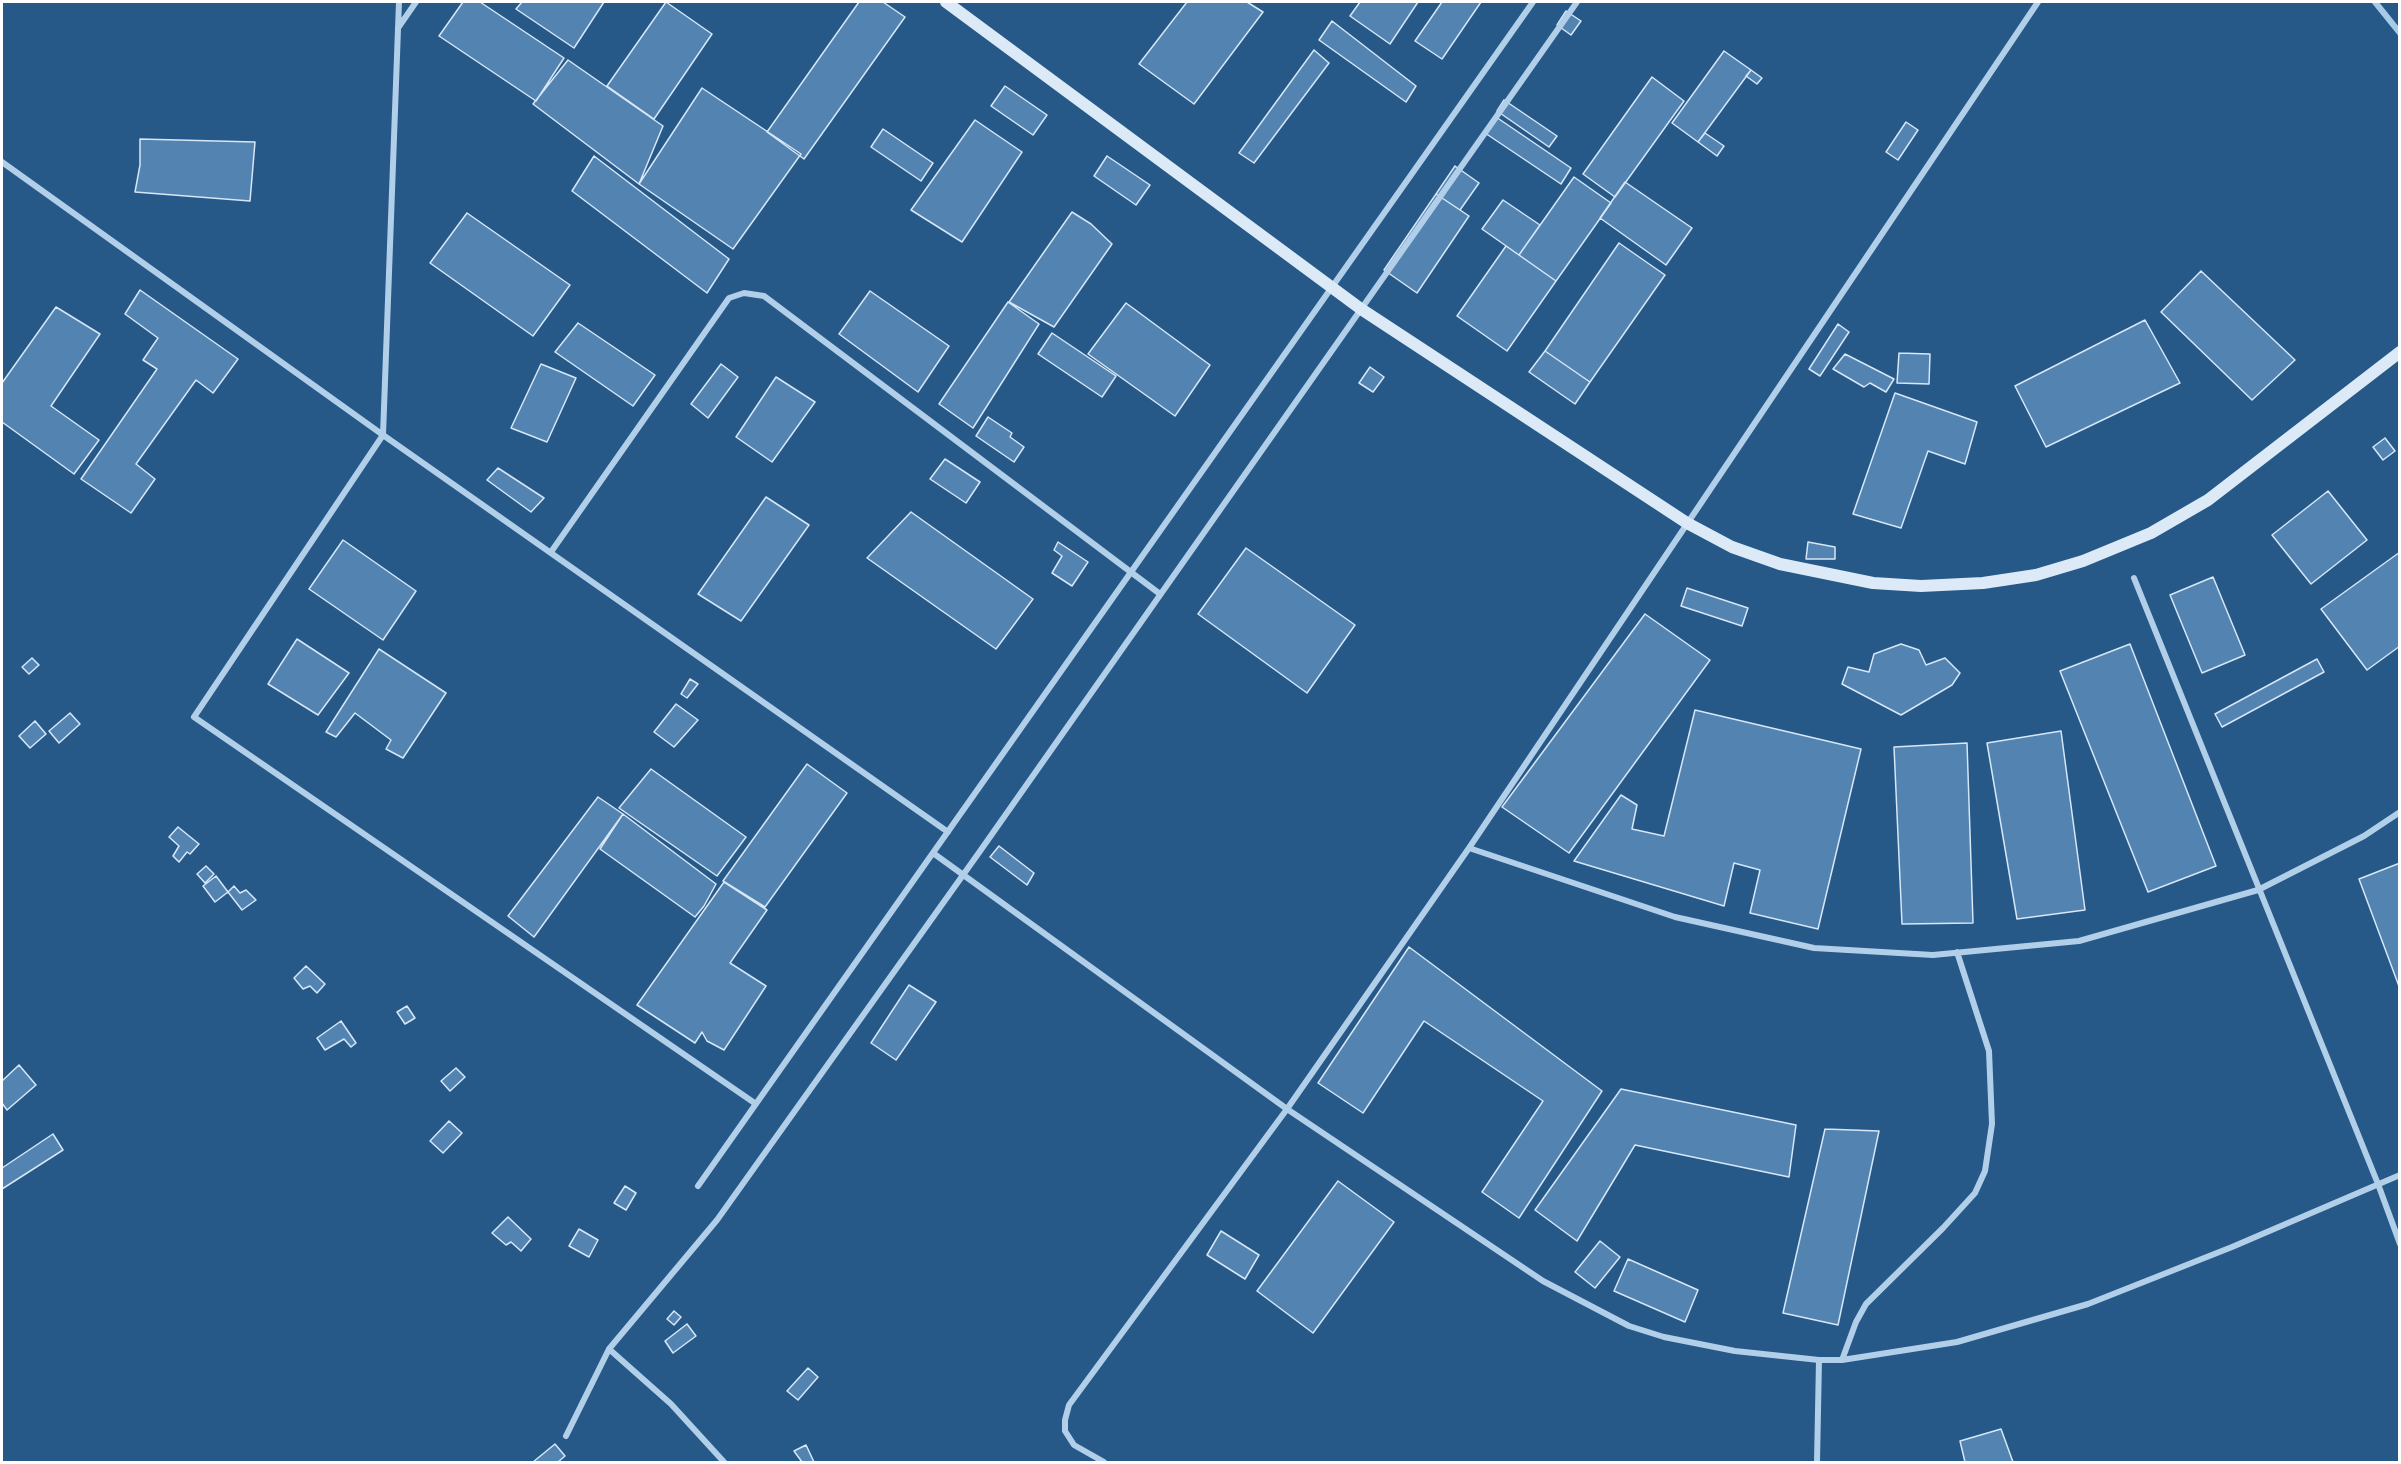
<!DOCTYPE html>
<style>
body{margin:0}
#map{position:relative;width:2401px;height:1464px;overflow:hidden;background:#265888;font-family:"Sofia Sans Condensed",sans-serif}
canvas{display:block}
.frame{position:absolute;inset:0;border:3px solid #fff;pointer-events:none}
</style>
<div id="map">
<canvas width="2401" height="1464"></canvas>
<div class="frame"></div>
</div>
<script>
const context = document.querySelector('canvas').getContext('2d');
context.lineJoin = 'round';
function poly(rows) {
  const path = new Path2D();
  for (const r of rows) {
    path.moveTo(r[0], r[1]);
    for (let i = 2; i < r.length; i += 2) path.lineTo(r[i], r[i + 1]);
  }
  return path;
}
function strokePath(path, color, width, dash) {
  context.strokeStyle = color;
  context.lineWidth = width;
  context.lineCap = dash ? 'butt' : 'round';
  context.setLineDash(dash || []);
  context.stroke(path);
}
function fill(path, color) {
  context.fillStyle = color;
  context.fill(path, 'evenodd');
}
const stream = poly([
 [2375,2,2400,33]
]);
const building = poly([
 [463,2,480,2,564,58,536,101,439,36,463,2],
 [522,2,604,2,574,48,516,9,522,2],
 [666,2,712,34,654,119,607,86,666,2],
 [859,2,883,2,905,17,804,159,767,132,859,2],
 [1187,2,1247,2,1263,12,1194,104,1139,64,1187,2],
 [1360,2,1418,2,1390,44,1350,16,1360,2],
 [1442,2,1481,2,1442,59,1415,41,1442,2],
 [1566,11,1581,21,1571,35,1557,25,1566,11],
 [1332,21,1416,86,1406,102,1319,40,1332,21],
 [1314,50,1329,63,1254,163,1239,153,1314,50],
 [1724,51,1751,70,1698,142,1672,123,1724,51],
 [568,60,663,126,639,184,533,104,568,60],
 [1751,70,1762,78,1757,84,1746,76,1751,70],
 [1652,77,1684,101,1615,197,1583,174,1652,77],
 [1005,86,1047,115,1033,135,991,106,1005,86],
 [702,88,801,154,733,249,639,184,702,88],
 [1504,100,1557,136,1549,147,1497,111,1504,100],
 [1496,117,1571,168,1561,184,1485,133,1496,117],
 [975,120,1022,152,962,242,911,210,975,120],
 [1906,122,1918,130,1898,160,1886,152,1906,122],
 [883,129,933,163,921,181,871,147,883,129],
 [1705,133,1724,146,1717,156,1698,142,1705,133],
 [140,139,255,142,250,201,135,192,140,165,140,139],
 [594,156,729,259,707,293,572,191,594,156],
 [1107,156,1150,185,1136,205,1094,176,1107,156],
 [1455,166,1479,183,1460,210,1436,194,1455,166],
 [1574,177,1611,203,1556,281,1519,255,1574,177],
 [1625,182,1692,228,1666,265,1600,218,1625,182],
 [1436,194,1469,216,1417,293,1384,270,1436,194],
 [1503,200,1540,225,1519,255,1482,229,1503,200],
 [1072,212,1091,224,1112,244,1054,327,1009,302,1072,212],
 [467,213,570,285,533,336,430,263,467,213],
 [1619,243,1665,275,1590,382,1545,351,1619,243],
 [1506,246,1556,281,1507,351,1457,316,1506,246],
 [2201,271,2295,360,2252,400,2161,312,2201,271],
 [140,290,238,359,213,393,196,380,136,464,155,479,131,513,81,479,157,369,143,360,158,338,125,314,140,290],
 [870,291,949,346,918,392,839,334,870,291],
 [1008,302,1039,324,973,428,939,404,1008,302],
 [1126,303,1210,365,1175,416,1088,354,1126,303],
 [56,307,100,334,51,406,99,440,74,474,2,422,2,383,56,307],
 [2145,320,2180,383,2046,447,2015,386,2145,320],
 [578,323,655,375,633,406,555,352,578,323],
 [1838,324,1849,332,1820,376,1809,369,1838,324],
 [1052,333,1116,376,1102,397,1038,354,1052,333],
 [1545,351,1590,382,1575,404,1529,372,1545,351],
 [1899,353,1930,354,1929,384,1897,383,1899,353],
 [1845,354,1894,379,1886,392,1870,383,1864,387,1833,369,1845,354],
 [541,364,576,378,547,442,511,428,541,364],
 [721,364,738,377,708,418,691,404,721,364],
 [1370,367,1384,377,1373,392,1359,383,1370,367],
 [776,377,815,402,772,462,736,437,776,377],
 [1895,393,1977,422,1965,464,1928,451,1901,528,1853,514,1895,393],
 [988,417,1012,433,1010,437,1024,447,1014,462,976,436,988,417],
 [2385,438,2395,451,2383,460,2373,447,2385,438],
 [945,459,980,482,966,503,930,479,945,459],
 [498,468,544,498,531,512,487,480,498,468],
 [2328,491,2367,540,2311,584,2272,535,2328,491],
 [766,497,809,525,741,621,698,594,766,497],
 [911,512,1033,599,996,649,867,558,911,512],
 [343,540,416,591,383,640,309,589,343,540],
 [1058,542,1088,562,1072,586,1052,573,1062,556,1054,550,1058,542],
 [1808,542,1835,547,1835,559,1806,559,1808,542],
 [1246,548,1355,625,1307,693,1198,614,1246,548],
 [2400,552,2400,646,2367,670,2321,609,2400,552],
 [2213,577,2245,655,2202,673,2170,595,2213,577],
 [1687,588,1748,608,1742,626,1681,606,1687,588],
 [1645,614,1710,660,1569,853,1502,807,1645,614],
 [297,639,349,673,318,715,268,684,297,639],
 [1901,644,1919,650,1926,665,1945,658,1960,673,1952,685,1901,715,1842,684,1848,667,1869,672,1874,654,1901,644],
 [2130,644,2216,866,2148,892,2060,671,2130,644],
 [379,649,446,693,403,758,386,749,391,740,355,713,336,737,326,732,379,649],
 [32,658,39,665,29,674,22,667,32,658],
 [2317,659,2324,672,2222,727,2215,714,2317,659],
 [690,679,698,684,687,698,681,694,690,679],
 [676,704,698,720,674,747,654,732,676,704],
 [1695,710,1861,749,1818,929,1750,913,1760,870,1734,863,1724,906,1574,861,1621,795,1637,805,1632,829,1664,836,1695,710],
 [70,713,80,724,59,743,49,731,70,713],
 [35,721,46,734,30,748,19,736,35,721],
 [2061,731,2085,910,2017,919,1987,743,2061,731],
 [1967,743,1973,923,1902,924,1894,747,1967,743],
 [807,764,847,793,765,907,723,881,807,764],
 [651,769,746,837,717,876,619,808,651,769],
 [598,797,623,814,534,937,508,916,598,797],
 [623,814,716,884,704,906,695,917,600,849,623,814],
 [178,827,199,844,190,854,187,852,179,862,173,856,179,846,169,837,178,827],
 [999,846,1034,873,1027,885,990,857,999,846],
 [2400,863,2400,989,2359,879,2400,863],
 [206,866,214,874,205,883,197,874,206,866],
 [216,876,228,892,215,902,203,886,216,876],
 [724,882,767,910,730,963,766,986,724,1050,707,1041,702,1032,695,1043,637,1005,724,882],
 [234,886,240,893,246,890,256,900,242,910,228,892,234,886],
 [1409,947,1602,1091,1519,1218,1482,1192,1543,1101,1424,1021,1363,1113,1318,1083,1409,947],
 [306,966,325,984,317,993,310,986,303,989,294,978,306,966],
 [909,985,936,1002,896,1060,871,1043,909,985],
 [407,1006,415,1018,405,1024,397,1012,407,1006],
 [341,1021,356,1043,351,1047,344,1039,325,1050,317,1038,341,1021],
 [19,1065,36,1085,7,1110,2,1103,2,1081,19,1065],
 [456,1068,465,1077,450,1091,441,1081,456,1068],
 [1621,1089,1796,1125,1789,1177,1635,1145,1577,1241,1535,1210,1621,1089],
 [449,1121,462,1133,443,1153,430,1141,449,1121],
 [1825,1129,1879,1131,1838,1325,1783,1313,1825,1129],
 [53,1134,63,1150,2,1189,2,1168,53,1134],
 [1338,1181,1394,1222,1313,1333,1257,1291,1338,1181],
 [625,1186,636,1193,626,1210,614,1203,625,1186],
 [508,1217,531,1239,521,1251,511,1242,506,1245,492,1233,508,1217],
 [579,1229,598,1240,589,1257,569,1246,579,1229],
 [1221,1231,1259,1255,1245,1279,1207,1255,1221,1231],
 [1600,1241,1620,1257,1595,1288,1575,1272,1600,1241],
 [1628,1259,1698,1290,1685,1322,1614,1291,1628,1259],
 [674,1311,681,1317,674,1325,667,1319,674,1311],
 [687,1324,696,1336,673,1353,665,1341,687,1324],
 [808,1368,818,1377,798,1400,787,1391,808,1368],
 [2001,1429,2013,1462,1965,1462,1960,1441,2001,1429],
 [555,1444,565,1456,558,1462,533,1462,555,1444],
 [806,1445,814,1462,802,1462,794,1451,806,1445]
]);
const street = poly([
 [399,2,383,435,194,717,756,1104],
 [398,28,416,2],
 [2,162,383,435,948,832],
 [551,552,729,298,744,293,764,296,1160,594],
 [2134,578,2378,1184,2400,1244],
 [1469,848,1675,917,1814,948,1933,955,2079,941,2258,890,2364,836,2400,812],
 [933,853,1287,1109,1543,1281,1629,1326,1664,1337,1735,1351,1819,1360,1842,1360,1957,1342,2088,1304,2232,1247,2400,1175],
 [698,1186,1533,2],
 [609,1349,671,1404,724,1462],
 [1842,1360,1856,1322,1866,1304,1943,1228,1975,1193,1985,1171,1992,1124,1989,1051,1957,952],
 [566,1436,609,1349,717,1220,978,854,1577,2],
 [1104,1462,1074,1445,1065,1431,1065,1420,1069,1405,1287,1109,1469,848,2038,2],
 [1817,1462,1819,1360]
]);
const secondary = poly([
 [946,2,1361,309,1687,523,1732,547,1780,564,1873,583,1921,586,1983,583,2036,575,2083,561,2151,533,2208,500,2400,352]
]);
strokePath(stream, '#a7cae9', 6);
fill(building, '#5383b1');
strokePath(building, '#d6e7f7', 1.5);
strokePath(street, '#b2cfe9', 6);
strokePath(secondary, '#dceaf7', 12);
</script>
